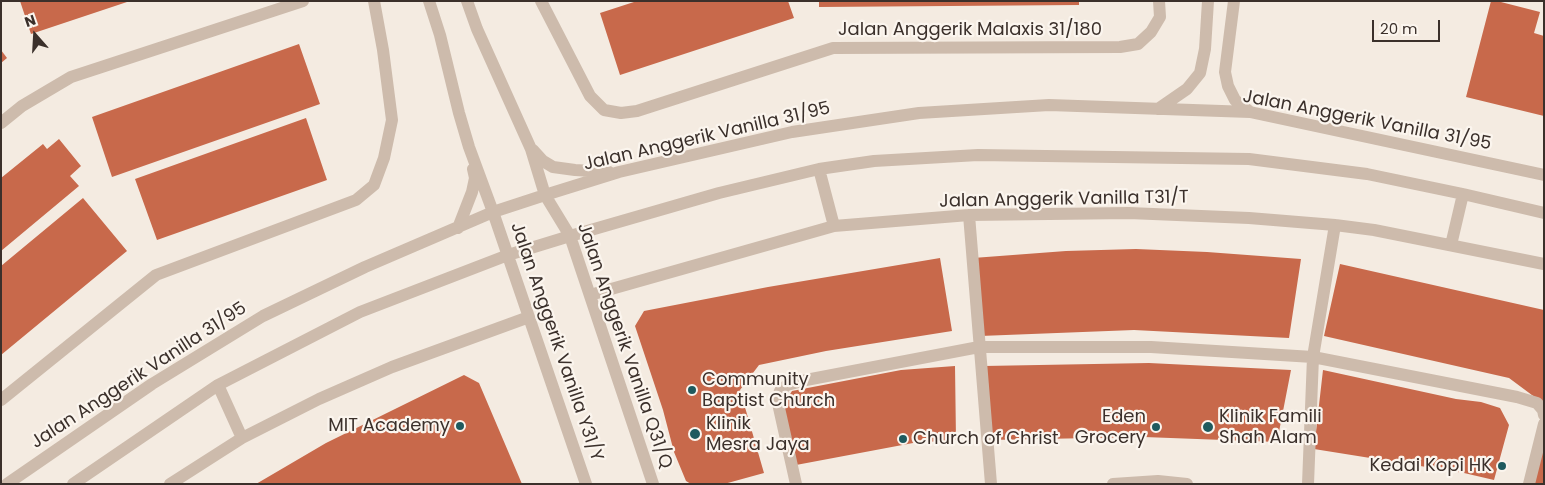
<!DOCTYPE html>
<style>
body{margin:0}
#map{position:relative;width:1545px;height:485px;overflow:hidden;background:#f4ebe1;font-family:Poppins,sans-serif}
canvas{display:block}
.frame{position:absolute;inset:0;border:2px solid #3b302b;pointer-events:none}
.north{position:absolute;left:10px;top:10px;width:50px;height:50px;-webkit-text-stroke:4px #fbf5ee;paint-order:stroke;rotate:341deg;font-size:14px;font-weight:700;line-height:20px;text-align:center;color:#3b302b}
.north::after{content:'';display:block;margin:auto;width:18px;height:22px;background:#3b302b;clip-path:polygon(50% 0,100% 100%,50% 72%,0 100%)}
.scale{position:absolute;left:1372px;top:20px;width:68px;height:22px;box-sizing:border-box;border:2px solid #3b302b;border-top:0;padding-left:6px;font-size:15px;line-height:18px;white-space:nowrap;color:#3b302b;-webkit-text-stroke:4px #fbf5ee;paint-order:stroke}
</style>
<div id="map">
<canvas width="1545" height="485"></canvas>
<div class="frame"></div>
<div class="north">N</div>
<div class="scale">20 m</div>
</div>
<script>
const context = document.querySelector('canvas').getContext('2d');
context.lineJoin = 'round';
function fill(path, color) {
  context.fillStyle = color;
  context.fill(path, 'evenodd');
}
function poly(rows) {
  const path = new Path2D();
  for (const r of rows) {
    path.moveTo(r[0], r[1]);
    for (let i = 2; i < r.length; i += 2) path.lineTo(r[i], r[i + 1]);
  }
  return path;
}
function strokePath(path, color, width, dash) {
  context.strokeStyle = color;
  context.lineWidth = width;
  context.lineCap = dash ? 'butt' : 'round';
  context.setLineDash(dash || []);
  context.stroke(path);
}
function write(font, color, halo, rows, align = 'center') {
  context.font = font + ' Poppins,sans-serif';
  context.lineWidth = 4.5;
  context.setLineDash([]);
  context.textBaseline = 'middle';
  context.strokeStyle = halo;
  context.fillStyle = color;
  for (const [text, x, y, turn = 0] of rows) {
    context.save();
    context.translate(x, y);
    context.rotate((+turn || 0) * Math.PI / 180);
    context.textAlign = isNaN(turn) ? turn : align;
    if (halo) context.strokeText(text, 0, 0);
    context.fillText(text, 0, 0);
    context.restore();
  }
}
const building = poly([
 [20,1,127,1,127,2,31,34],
 [637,1,788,1,794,18,620,75,600,13],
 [819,1,1079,1,1079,5,819,7],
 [1491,1,1497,1,1540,12,1534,33,1544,36,1544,116,1466,97],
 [299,44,320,104,112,177,92,117],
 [1,50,7,58,1,63],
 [306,118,327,180,157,240,135,179],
 [59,139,81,166,70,176,79,186,1,251,1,178,43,144,47,149],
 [83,198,127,251,1,355,1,266],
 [1136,249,1207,252,1301,259,1289,338,1134,330,980,336,973,258,1066,251],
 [940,258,952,331,826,351,759,365,740,390,764,473,724,484,691,484,686,481,674,452,663,410,635,326,644,311,768,287],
 [1340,264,1544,310,1544,404,1509,378,1324,336],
 [1149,363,1291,370,1277,442,1144,437,989,440,984,366],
 [955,366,956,440,913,443,796,465,782,407,792,391,901,370],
 [1323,370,1456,399,1481,402,1500,408,1509,425,1494,480,1464,473,1314,449],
 [464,375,479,383,522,484,256,484,326,443],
 [1544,441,1544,484,1531,484]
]);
const minor = poly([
 [429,1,440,35,459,113,469,147,493,212,586,484],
 [467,1,477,29,531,149,545,195,570,236,653,484],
 [541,1,590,96,604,110,621,113,637,111,833,48,1120,47,1138,44,1151,32,1160,17,1159,1],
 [1234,1,1225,72,1228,86,1235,100,1250,112],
 [1158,109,1187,89,1200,73,1205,49,1208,1],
 [1,123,22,106,71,77,303,1],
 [533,150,543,161,553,167,575,170,609,172],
 [819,169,834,226],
 [969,215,991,484],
 [458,228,472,192,475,178,473,169],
 [1451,245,1463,194],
 [590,295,834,226,969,215,1129,213,1249,218,1335,225,1374,230,1544,264],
 [218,385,242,438],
 [1,400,156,275,356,200,374,185,384,158,392,120,383,50,374,1],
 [7,484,152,384,263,316,365,267,493,212,545,195,619,172,792,132,919,113,1049,105,1250,112,1544,175],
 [73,484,218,385,360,312,508,255,570,236,719,193,819,169,874,161,978,155,1249,159,1367,174,1463,194,1544,213],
 [170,484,242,438,319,399,392,367,529,317],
 [796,484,777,399,780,391,787,385,806,380,979,347,1151,347,1313,357,1517,397,1537,403,1543,410,1544,415],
 [1113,484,1158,481,1187,484],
 [1308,484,1313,357,1335,225],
 [1529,484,1544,424]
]);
const markers = [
 [692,390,5,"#1f5a5e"],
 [460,426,5,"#1f5a5e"],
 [1156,427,5,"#1f5a5e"],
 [1208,427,6,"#1f5a5e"],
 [695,434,6,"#1f5a5e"],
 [903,439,5,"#1f5a5e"],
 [1502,466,5,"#1f5a5e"]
];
const streetNames = [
 ["Jalan Anggerik Malaxis 31/180",970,30],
 ["Jalan Anggerik Vanilla 31/95",1367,121,11],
 ["Jalan Anggerik Vanilla 31/95",707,137,-13],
 ["Jalan Anggerik Vanilla T31/T",1064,200,-1],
 ["Jalan Anggerik Vanilla Y31/Y",556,342,71],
 ["Jalan Anggerik Vanilla Q31/Q",624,346,71],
 ["Jalan Anggerik Vanilla 31/95",139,376,-33]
];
const poiNames = [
 ["Community",702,380],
 ["Baptist Church",702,401],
 ["Eden",1146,417,"right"],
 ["Grocery",1146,438,"right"],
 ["Klinik Famili",1219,417],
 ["Shah Alam",1219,438],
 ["Klinik",706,424],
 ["Mesra Jaya",706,445],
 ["MIT Academy",450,426,"right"],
 ["Church of Christ",913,439],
 ["Kedai Kopi HK",1492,466,"right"]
];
fill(building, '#c8694b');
strokePath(minor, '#cdbbac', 12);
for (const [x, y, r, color] of markers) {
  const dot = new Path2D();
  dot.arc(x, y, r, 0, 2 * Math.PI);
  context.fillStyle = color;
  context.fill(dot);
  strokePath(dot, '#fbf5ee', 2);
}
write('18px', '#3b302b', '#fbf5ee', streetNames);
write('18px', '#3b302b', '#fbf5ee', poiNames, 'left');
</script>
